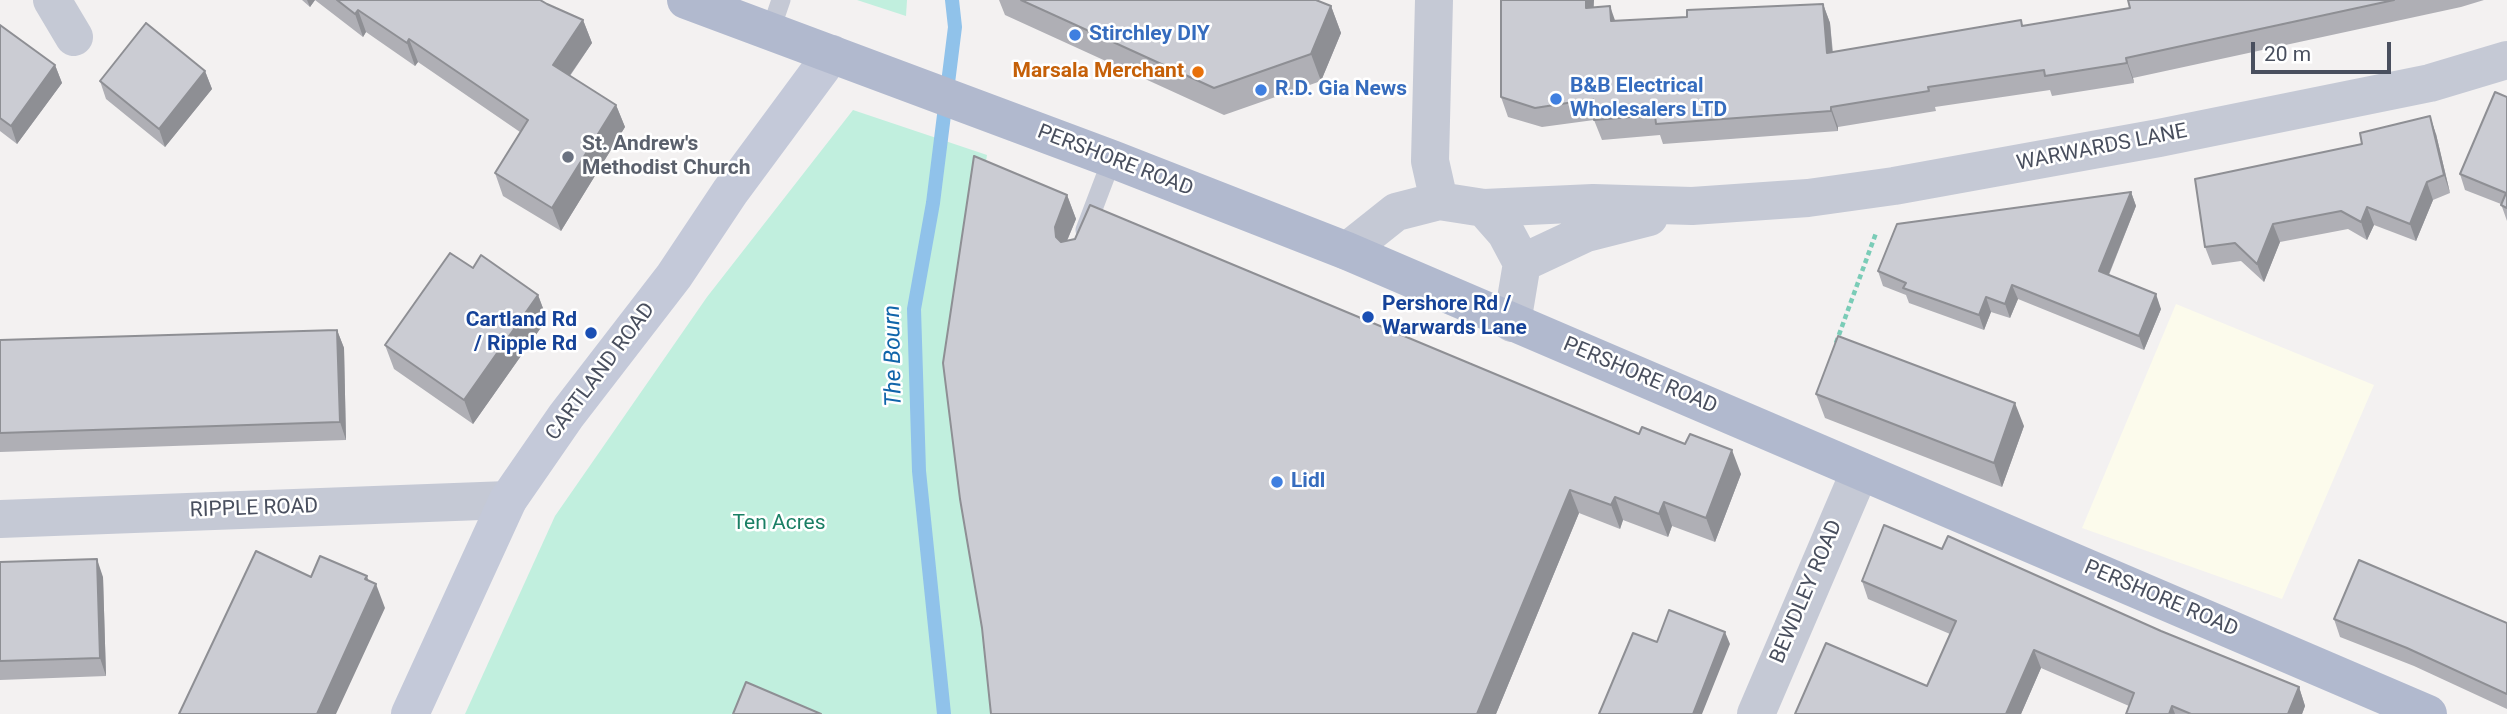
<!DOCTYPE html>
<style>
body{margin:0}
#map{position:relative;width:2507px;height:714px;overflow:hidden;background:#f3f1f1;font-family:Roboto,sans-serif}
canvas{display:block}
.scale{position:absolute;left:2251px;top:42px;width:140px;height:32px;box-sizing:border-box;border:4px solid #494f5e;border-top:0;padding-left:9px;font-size:21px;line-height:24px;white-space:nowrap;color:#494f5e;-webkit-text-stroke:5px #fff;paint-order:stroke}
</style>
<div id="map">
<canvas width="2507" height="714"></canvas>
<div class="scale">20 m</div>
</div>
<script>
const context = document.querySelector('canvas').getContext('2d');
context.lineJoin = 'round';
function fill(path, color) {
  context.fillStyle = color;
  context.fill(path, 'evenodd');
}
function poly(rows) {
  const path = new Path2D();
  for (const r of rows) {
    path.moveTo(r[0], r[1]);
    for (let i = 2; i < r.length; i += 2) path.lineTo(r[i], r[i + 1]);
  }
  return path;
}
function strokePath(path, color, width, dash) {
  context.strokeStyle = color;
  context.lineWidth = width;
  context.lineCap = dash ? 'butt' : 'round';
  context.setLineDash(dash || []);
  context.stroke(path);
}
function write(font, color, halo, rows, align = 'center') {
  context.font = font + ' Roboto,sans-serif';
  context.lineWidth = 5;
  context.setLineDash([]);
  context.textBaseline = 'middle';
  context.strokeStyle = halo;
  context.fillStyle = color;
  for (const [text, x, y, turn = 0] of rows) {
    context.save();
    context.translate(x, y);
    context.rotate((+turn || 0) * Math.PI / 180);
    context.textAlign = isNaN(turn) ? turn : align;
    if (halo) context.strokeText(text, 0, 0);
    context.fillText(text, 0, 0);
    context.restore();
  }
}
const commercial = poly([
 [2176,304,2374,385,2282,599,2082,528]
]);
const green = poly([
 [857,0,907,0,906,16],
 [853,110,987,155,970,262,997,714,465,714,555,516,707,297]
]);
const stream = poly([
 [944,714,919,471,914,309,933,203,955,27,952,0]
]);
const path = poly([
 [1836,343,1876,233]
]);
const lane = poly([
 [770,32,781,0],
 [1085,230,1112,159]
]);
const street = poly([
 [52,0,74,37],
 [1434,0,1430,161,1439,201],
 [1484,208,1593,203,1692,206,1808,198,1894,186,2159,138,2430,83,2507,60],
 [1347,251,1396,212,1439,201,1484,208,1506,233,1522,263,1512,323],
 [1522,263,1586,233,1649,217],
 [0,519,508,500],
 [1756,714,1860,471]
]);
const secondary = poly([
 [410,714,508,500,566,416,674,276,730,192,832,54]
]);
const primary = poly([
 [686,0,1112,159,1347,251,2428,714]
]);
const wall = poly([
 [302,0,540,0,547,4,583,20,592,43,570,76,616,105,625,127,561,231,503,196,495,173,520,132,418,62,415,66,366,32,363,37,315,0,310,7],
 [999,0,1316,0,1331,6,1341,33,1321,81,1224,115,1005,15],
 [2128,0,2484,0,2461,7,2133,78,2134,83,2052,96,2050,90,1935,107,1936,111,1838,127,1838,131,1663,144,1660,135,1602,140,1594,120,1542,127,1508,117,1501,97,1594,7,1616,21,1687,17,1823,4,1830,23,1833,52,2023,26,2130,8],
 [0,25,55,65,62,83,17,144,0,131],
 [205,71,212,89,165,147,106,99,100,81],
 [2507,97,2507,221,2501,204,2465,190,2460,174],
 [2436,134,2450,193,2433,200,2416,241,2374,225,2367,240,2348,229,2280,242,2264,282,2241,261,2212,265,2205,247],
 [2131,192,2136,206,2109,275,2161,309,2144,350,2018,299,2010,318,1991,312,1984,330,1909,303,1906,295,1883,286,1878,271],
 [1067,195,1076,219,1067,241,1639,434,1741,474,1715,542,1672,526,1668,537,1623,520,1620,529,1579,513,1496,714,991,714],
 [538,295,547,319,473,424,394,369,385,345],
 [337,330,344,348,346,440,0,452,0,340],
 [1816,394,2024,426,2002,487,1825,418],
 [1942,549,2161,631,2299,687,2305,706,2302,714,2126,714,2129,706,2041,668,2021,714,1795,714,1927,686,1950,634,1868,599,1862,581],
 [0,562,103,577,106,676,0,680],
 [2334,619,2507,623,2507,709,2414,666,2340,637]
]);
const shadedWall = poly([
 [307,0,315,0,310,7],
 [1586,0,1594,0,1593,27,1586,8],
 [1823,4,1830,23,1834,73,1827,53],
 [1331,6,1341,33,1321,81,1311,54],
 [1610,6,1617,26,1611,21],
 [358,10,366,32,363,37,355,14],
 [583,20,592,43,561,88,553,65],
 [409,39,418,62,415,66,407,43],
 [2126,58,2133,78,2134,83,2127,63],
 [55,65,62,83,17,144,11,126],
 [205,71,212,89,165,147,159,129],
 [616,105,625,127,561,231,552,208],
 [1831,107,1838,127,1838,131,1831,111],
 [2430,116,2436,134,2450,193,2444,175],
 [2427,182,2433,200,2416,241,2410,224],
 [2131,192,2136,206,2104,286,2099,271],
 [1067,195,1076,219,1063,250,1056,237,1055,227],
 [2367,207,2374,225,2367,240,2361,222],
 [2273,224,2280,242,2264,282,2257,264],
 [2012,285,2018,299,2010,318,2005,304],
 [2156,294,2161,309,2144,350,2139,336],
 [538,295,547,319,473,424,464,400],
 [1986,297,1991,312,1984,330,1979,315],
 [337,330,344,348,346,440,340,422],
 [2015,403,2024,426,2002,487,1994,463],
 [1732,450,1741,474,1715,542,1706,518],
 [1570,490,1579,513,1496,714,1477,714],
 [1615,497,1623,520,1620,529,1611,505],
 [1664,502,1672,526,1668,537,1659,514],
 [97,559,103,577,106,676,100,658],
 [367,576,372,592,376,584,385,608,336,714,317,714],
 [1725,632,1730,644,1702,714,1693,714],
 [2034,650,2041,668,2021,714,2006,714],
 [2299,687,2305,706,2302,714,2288,714],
 [2172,706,2175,714,2169,714]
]);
const building = poly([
 [337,0,540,0,547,4,583,20,553,65,616,105,552,208,495,173,528,120,409,39,407,43,358,10,355,14,337,0],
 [1021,0,1316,0,1331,6,1311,54,1214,88,1021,0],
 [1501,0,1586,0,1586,8,1610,6,1611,21,1687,17,1687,10,1823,4,1827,53,2021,20,2022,26,2130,8,2128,0,2394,0,2126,58,2127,63,2045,76,2044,70,1928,87,1929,91,1831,107,1831,111,1656,124,1655,115,1594,120,1593,99,1535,108,1501,97,1501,0],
 [146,23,205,71,159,129,100,81,146,23],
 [0,25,55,65,11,126,0,118,0,25],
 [2495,92,2507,97,2507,208,2501,205,2506,193,2460,174,2495,92],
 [2430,116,2444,175,2427,182,2410,224,2367,207,2361,222,2341,211,2273,224,2257,264,2235,243,2205,247,2195,179,2362,144,2360,133,2430,116],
 [974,156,1067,195,1055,227,1056,237,1061,242,1075,239,1090,205,1639,434,1642,427,1685,444,1690,434,1732,450,1706,518,1664,502,1659,514,1615,497,1611,505,1570,490,1477,714,991,714,982,628,960,499,943,363,974,156],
 [2131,192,2099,271,2156,294,2139,336,2012,285,2005,304,1986,297,1979,315,1903,288,1906,283,1878,271,1897,224,2131,192],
 [450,253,473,268,481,255,538,295,464,400,385,345,450,253],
 [337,330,340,422,0,433,0,340,337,330],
 [1838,336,2015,403,1994,463,1816,394,1838,336],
 [1884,525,1942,549,1948,536,2161,631,2299,687,2288,714,2191,714,2172,706,2169,714,2126,714,2134,693,2034,650,2006,714,1795,714,1826,643,1927,686,1956,621,1862,581,1884,525],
 [256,551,311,577,320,556,367,576,365,579,376,584,317,714,179,714,256,551],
 [97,559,100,658,0,661,0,562,97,559],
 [2359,560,2507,623,2507,694,2407,648,2334,619,2359,560],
 [1669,610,1725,632,1693,714,1599,714,1633,633,1657,642,1669,610],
 [746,682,821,714,733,714,746,682]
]);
const markers = [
 [1075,35,7,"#3f7fe0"],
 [1198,72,7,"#e8710a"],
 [1261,90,7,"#3f7fe0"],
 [1556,99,7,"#3f7fe0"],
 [568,157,7,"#6b7280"],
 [1368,317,7,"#1a4fb4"],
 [591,333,7,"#1a4fb4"],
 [1277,482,7,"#3f7fe0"]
];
const shopNames = [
 ["Stirchley DIY",1089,35],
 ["B&B Electrical",1570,87],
 ["Wholesalers LTD",1570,111],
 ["R.D. Gia News",1275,90],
 ["Lidl",1291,482]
];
const foodNames = [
 ["Marsala Merchant",1184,72]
];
const worshipNames = [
 ["St. Andrew's",582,145],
 ["Methodist Church",582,169]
];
const streetNames = [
 ["WARWARDS LANE",2102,148,-11],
 ["PERSHORE ROAD",1115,161,21],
 ["CARTLAND ROAD",601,372,-53],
 ["PERSHORE ROAD",1640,376,23],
 ["RIPPLE ROAD",254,509,-2],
 ["BEWDLEY ROAD",1807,592,-67],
 ["PERSHORE ROAD",2161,599,23]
];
const transitNames = [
 ["Pershore Rd /",1382,305],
 ["Warwards Lane",1382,329],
 ["Cartland Rd",577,321,"right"],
 ["/ Ripple Rd",577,345,"right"]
];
const parkNames = [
 ["Ten Acres",779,524]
];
const waterNames = [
 ["The Bourn",894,356,-91]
];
fill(commercial, '#fcfbec');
fill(green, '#c1efde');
strokePath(stream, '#90c2ea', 14);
strokePath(path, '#7accb7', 4.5, [5, 3.5]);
strokePath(lane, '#c5c9d5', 19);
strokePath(street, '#c5c9d5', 38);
strokePath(secondary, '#c4c9d9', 38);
strokePath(primary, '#b1b9ce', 38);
fill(wall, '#afafb5');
fill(shadedWall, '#8e8f94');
fill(building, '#cbccd3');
strokePath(building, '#8e8f94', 2);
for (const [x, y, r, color] of markers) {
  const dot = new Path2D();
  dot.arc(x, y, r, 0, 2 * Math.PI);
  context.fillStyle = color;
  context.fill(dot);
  strokePath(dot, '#fff', 2.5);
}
write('bold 21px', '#366cbe', '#fff', shopNames, 'left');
write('bold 21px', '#c56008', '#fff', foodNames, 'right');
write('bold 21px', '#5b616d', '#fff', worshipNames, 'left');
write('21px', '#494f5e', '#fff', streetNames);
write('bold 21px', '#164399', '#fff', transitNames, 'left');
write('21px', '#1a7f64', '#fff', parkNames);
write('italic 23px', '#1065aa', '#fff', waterNames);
</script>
